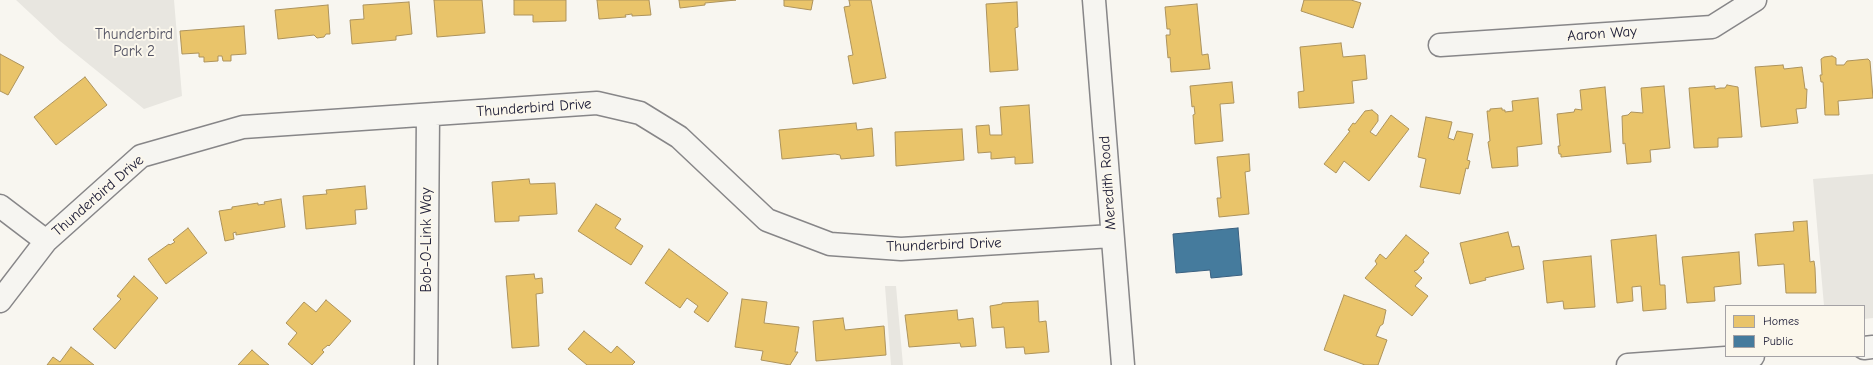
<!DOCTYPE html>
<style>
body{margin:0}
#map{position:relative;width:1873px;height:365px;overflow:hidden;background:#f8f6f0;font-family:"Comic Neue",sans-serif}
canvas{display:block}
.legend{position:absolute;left:1725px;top:305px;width:140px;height:52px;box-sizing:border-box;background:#fbf7ec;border:1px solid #a4a2a5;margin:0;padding:5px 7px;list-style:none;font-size:12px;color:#22223b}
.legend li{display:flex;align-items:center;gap:8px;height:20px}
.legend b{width:20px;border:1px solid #a4a2a5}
</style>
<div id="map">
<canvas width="1873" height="365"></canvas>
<ul class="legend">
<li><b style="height:11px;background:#e9c46a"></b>Homes</li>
<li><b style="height:11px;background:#457b9d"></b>Public</li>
</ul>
</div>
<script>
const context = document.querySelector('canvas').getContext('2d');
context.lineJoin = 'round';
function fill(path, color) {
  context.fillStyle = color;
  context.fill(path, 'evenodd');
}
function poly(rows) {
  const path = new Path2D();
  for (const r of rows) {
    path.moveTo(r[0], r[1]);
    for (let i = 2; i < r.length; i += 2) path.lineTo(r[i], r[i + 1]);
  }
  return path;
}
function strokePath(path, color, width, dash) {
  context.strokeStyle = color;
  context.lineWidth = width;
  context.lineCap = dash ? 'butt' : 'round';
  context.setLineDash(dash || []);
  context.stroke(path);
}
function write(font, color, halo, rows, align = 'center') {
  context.font = font + ' "Comic Neue",sans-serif';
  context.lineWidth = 4;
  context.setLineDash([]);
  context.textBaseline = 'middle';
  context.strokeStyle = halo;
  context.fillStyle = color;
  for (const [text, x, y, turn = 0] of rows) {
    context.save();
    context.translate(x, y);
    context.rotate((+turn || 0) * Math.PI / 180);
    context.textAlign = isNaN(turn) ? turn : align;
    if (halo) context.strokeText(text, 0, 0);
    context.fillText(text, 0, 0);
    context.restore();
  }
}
const green = poly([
 [16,0,174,0,182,96,144,109,60,41],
 [1873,174,1873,318,1864,319,1864,306,1824,306,1813,179],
 [885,286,896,286,903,365,891,365]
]);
const homes = poly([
 [434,0,482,0,485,33,437,37,434,0],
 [514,0,566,0,566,21,533,22,533,15,514,15,514,0],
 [597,0,649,0,651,15,632,16,632,14,625,15,626,17,599,19,597,0],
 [679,0,736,0,705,3,705,5,680,8,679,0],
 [784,0,813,0,811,10,784,6,784,0],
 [849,0,871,0,886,78,853,84,848,56,853,55,844,7,850,6,849,0],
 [1304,0,1351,0,1361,3,1353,28,1301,11,1304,0],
 [409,2,412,34,396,36,396,40,352,44,350,20,364,19,363,5,409,2],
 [1017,2,1018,27,1015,28,1018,70,990,72,986,4,1017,2],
 [1197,4,1202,55,1208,54,1210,69,1171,72,1170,57,1168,58,1166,35,1170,35,1170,29,1167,29,1165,7,1197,4],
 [328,5,330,34,326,34,324,37,317,38,314,35,278,39,275,10,328,5],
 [244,26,246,54,231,55,231,61,223,61,222,56,218,56,218,61,204,62,204,57,199,57,199,53,182,54,180,31,244,26],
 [1341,43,1343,57,1365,55,1367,79,1352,81,1354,103,1299,108,1298,92,1304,91,1300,47,1341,43],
 [0,54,24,67,8,95,0,91,0,54],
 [1832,56,1836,58,1836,65,1844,65,1847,61,1868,59,1870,61,1873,98,1838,101,1839,115,1825,115,1823,82,1821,82,1820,75,1822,75,1821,59,1824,57,1832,56],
 [1783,65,1784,69,1802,67,1805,89,1807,89,1806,108,1796,109,1798,123,1761,127,1755,67,1783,65],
 [85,77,107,105,56,145,34,117,85,77],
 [1232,82,1234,103,1220,104,1223,141,1195,144,1193,115,1195,114,1194,106,1192,107,1190,86,1232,82],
 [1727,85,1738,87,1742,137,1718,138,1718,147,1694,148,1689,88,1715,86,1715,89,1720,88,1725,88,1727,85],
 [1664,86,1670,148,1650,150,1651,162,1627,164,1625,143,1623,144,1622,116,1628,115,1631,112,1643,113,1641,88,1664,86],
 [1605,87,1611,152,1561,157,1561,154,1559,154,1558,146,1560,146,1557,114,1574,112,1575,109,1582,110,1580,90,1605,87],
 [1538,98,1542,144,1517,147,1518,166,1492,168,1488,142,1490,141,1487,111,1490,111,1490,109,1502,108,1502,110,1505,110,1505,112,1513,111,1512,101,1538,98],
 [1029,105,1033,163,1015,164,1015,157,991,159,991,152,978,153,976,126,989,125,990,135,1002,135,1000,107,1029,105],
 [1372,110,1378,115,1378,121,1370,132,1376,136,1391,115,1409,129,1369,181,1344,161,1336,173,1324,164,1350,131,1348,130,1353,123,1355,124,1365,111,1372,110],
 [1426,117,1452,122,1448,138,1454,140,1457,131,1473,134,1467,160,1470,161,1468,169,1466,168,1460,194,1420,187,1426,159,1418,157,1426,117],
 [856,123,857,130,872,128,874,156,841,159,840,155,835,154,782,159,779,130,856,123],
 [962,129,964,160,896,166,895,132,962,129],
 [1249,154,1250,171,1245,172,1249,214,1219,217,1217,198,1221,198,1217,157,1249,154],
 [529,179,530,184,555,183,557,214,519,216,519,221,495,222,492,182,529,179],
 [365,186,367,209,355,210,356,224,306,229,303,196,327,194,326,190,365,186],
 [281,199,285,227,236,235,236,232,233,233,234,239,225,241,219,211,232,209,232,207,258,203,258,205,265,204,264,202,281,199],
 [596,204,621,219,615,228,643,246,631,265,578,231,596,204],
 [1807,221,1810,262,1814,261,1815,268,1816,293,1786,293,1784,264,1758,266,1755,234,1794,231,1793,222,1807,221],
 [188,228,207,253,166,284,148,259,169,244,170,245,175,242,173,240,188,228],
 [1508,232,1512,247,1519,246,1524,269,1485,278,1486,280,1470,284,1460,243,1508,232],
 [1406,235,1429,253,1423,260,1424,262,1417,270,1414,271,1422,278,1415,286,1428,296,1412,316,1365,278,1377,264,1375,261,1380,254,1386,259,1406,235],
 [1656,235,1660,285,1665,285,1666,309,1643,311,1641,286,1632,287,1633,301,1617,303,1611,240,1656,235],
 [669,249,728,293,708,322,694,312,698,306,687,298,680,308,645,283,669,249],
 [1739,252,1741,284,1714,287,1715,301,1687,303,1682,257,1739,252],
 [1591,256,1595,307,1564,309,1563,301,1547,303,1543,261,1591,256],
 [534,274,535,279,542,278,543,293,536,294,539,346,512,348,506,276,534,274],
 [134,276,158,298,115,349,93,329,121,299,117,296,134,276],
 [1344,295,1386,310,1383,324,1380,326,1376,336,1387,340,1378,365,1365,365,1324,350,1344,295],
 [742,299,767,302,764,323,799,327,795,352,798,352,790,365,761,360,763,351,735,347,742,299],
 [326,300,351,321,329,346,328,345,322,350,324,352,312,365,288,344,297,333,286,323,304,302,316,312,326,300],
 [1038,301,1039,322,1046,321,1049,352,1025,354,1024,347,1006,348,1004,327,992,328,990,306,1002,304,1002,303,1038,301],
 [957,310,958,320,973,318,976,346,961,347,960,343,909,347,905,315,957,310],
 [843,318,845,330,884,326,886,355,816,361,813,321,843,318],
 [584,331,611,353,617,346,635,362,632,365,587,365,568,349,584,331],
 [71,347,94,365,47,365,53,357,60,362,71,347],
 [252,350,262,359,269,365,238,365,252,350]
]);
const public = poly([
 [1238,228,1242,275,1211,278,1210,270,1176,273,1173,234,1238,228]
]);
const minor = poly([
 [1094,0,1123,365],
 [1440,45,1712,27,1755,0],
 [0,206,46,241],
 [0,301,46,241,141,156,243,127,597,103,640,113,679,137,767,220,830,244,901,249,1112,236],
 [1864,348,1873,347],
 [426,365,428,115],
 [1628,365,1753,356]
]);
const streetNames = [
 ["Aaron Way",1602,34,-4],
 ["Thunderbird Drive",534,108,-4],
 ["Meredith Road",1108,183,-94],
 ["Thunderbird Drive",98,196,-41],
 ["Bob-O-Link Way",427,240,-90],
 ["Thunderbird Drive",944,245,-2]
];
const parkNames = [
 ["Thunderbird",134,35],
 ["Park 2",134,52]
];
fill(green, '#e8e6e0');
fill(homes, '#e9c46a');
strokePath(homes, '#ad935c', 1);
fill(public, '#457b9d');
strokePath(public, '#3a6080', 1);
strokePath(minor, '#878688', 25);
strokePath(minor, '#f6f5f1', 22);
write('15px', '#22223b', '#fbf7ec', streetNames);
write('15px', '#505061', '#fbf7ec', parkNames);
</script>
